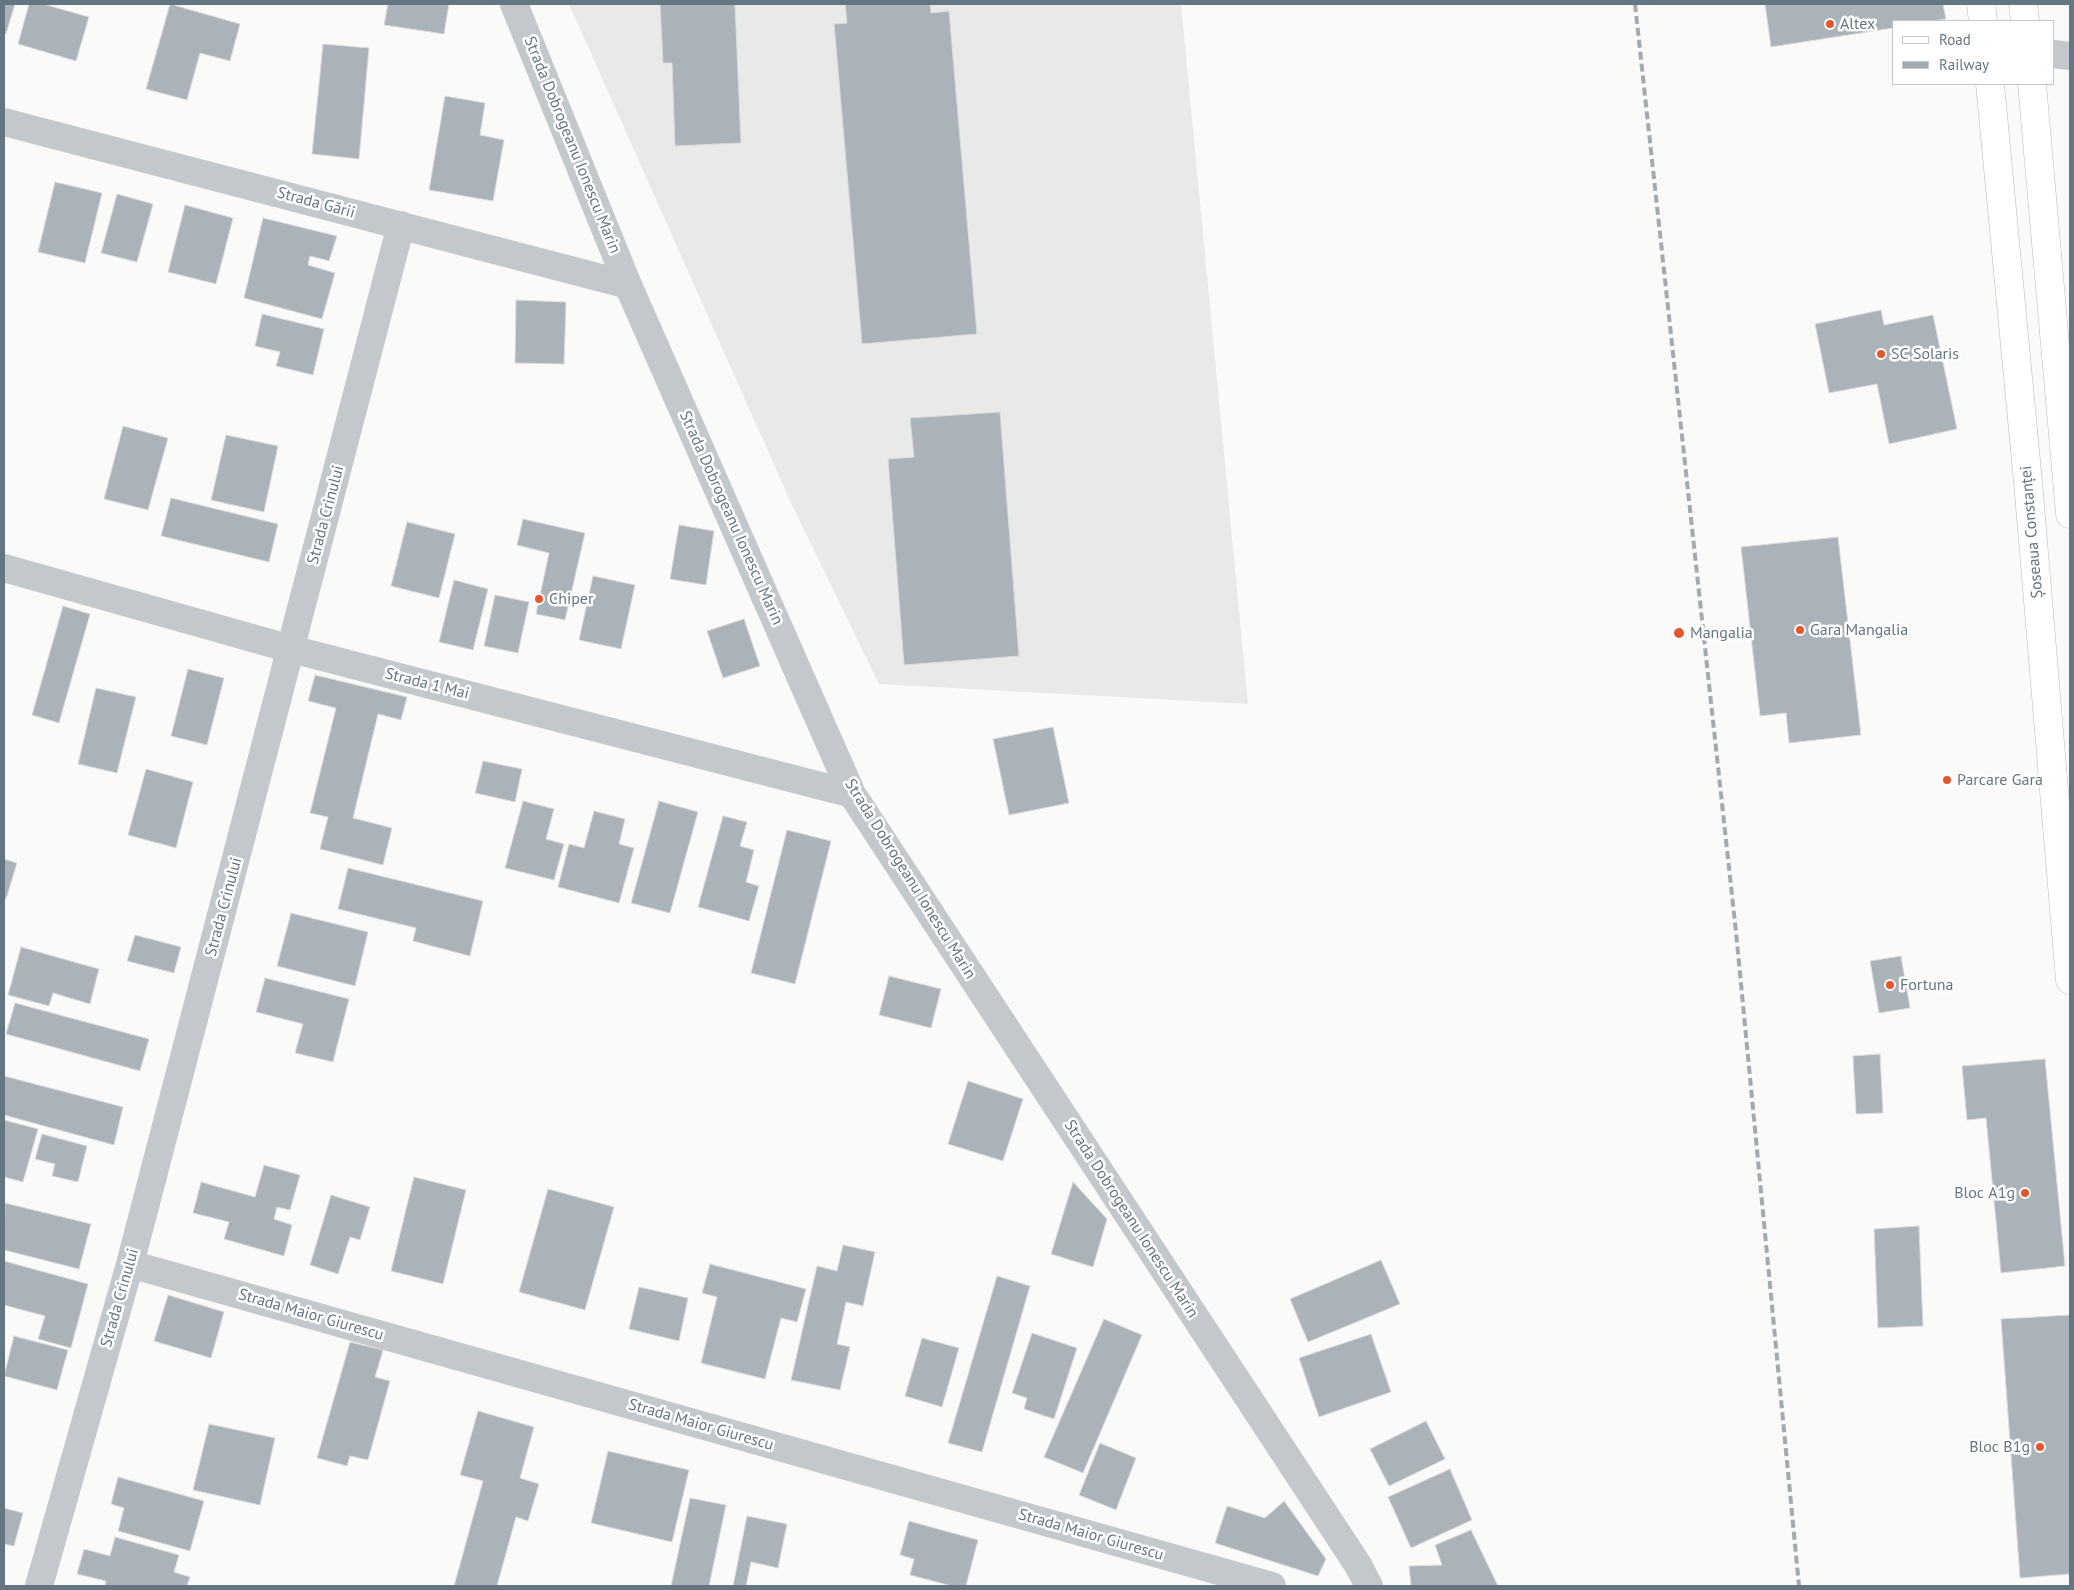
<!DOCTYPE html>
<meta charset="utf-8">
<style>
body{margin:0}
#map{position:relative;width:2074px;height:1590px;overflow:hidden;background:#fafaf8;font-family:"PT Sans",sans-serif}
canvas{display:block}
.frame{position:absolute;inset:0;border:5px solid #657683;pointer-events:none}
.legend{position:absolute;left:1892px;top:20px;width:162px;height:65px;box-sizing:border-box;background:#fff;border:1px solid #c1c8cd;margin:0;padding:6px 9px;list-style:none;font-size:15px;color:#657683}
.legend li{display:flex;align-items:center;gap:10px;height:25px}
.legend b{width:25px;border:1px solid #c1c8cd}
</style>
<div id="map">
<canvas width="2074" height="1590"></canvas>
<div class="frame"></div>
<ul class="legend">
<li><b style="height:6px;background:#fff"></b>Road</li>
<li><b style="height:6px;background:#a2aab0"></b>Railway</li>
</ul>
</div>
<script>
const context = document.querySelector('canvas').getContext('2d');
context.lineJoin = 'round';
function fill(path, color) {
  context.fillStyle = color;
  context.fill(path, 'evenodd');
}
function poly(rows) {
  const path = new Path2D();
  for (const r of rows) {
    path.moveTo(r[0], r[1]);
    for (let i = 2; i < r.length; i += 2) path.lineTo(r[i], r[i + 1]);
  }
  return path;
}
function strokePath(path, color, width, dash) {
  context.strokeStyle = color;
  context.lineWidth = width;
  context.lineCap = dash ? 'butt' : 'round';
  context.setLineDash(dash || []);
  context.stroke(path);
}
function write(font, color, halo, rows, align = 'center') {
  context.font = font + ' "PT Sans",sans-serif';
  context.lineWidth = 5;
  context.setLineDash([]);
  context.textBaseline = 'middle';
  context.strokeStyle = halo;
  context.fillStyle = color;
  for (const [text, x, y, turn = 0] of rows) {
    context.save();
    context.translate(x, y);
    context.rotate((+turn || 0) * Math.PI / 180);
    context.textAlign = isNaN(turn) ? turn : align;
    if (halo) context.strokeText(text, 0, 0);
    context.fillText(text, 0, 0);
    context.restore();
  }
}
const built = poly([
 [569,4,1181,4,1248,704,879,684,792,505]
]);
const building = poly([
 [4,4,15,4,6,34,4,33,4,4],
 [29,4,43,4,89,17,76,61,18,44,29,4],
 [170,4,240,24,230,61,200,53,187,100,146,89,170,4],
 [388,4,449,4,444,34,384,25,388,4],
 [660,4,735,4,741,143,675,146,672,63,663,63,660,4],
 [845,4,930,4,931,13,949,11,977,334,862,344,834,24,847,23,845,4],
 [1765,4,1943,4,1946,19,1933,21,1893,21,1893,28,1771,47,1765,4],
 [323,44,369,48,359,159,312,154,323,44],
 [445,96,485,103,480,135,504,140,493,201,429,190,445,96],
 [55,182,102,193,85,263,38,252,55,182],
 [117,194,153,204,137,262,101,253,117,194],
 [185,205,233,218,216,284,168,272,185,205],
 [263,218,337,236,329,261,310,256,308,265,335,273,322,319,244,298,263,218],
 [516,300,566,302,564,364,515,363,516,300],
 [1881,310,1884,325,1933,315,1957,429,1889,444,1877,384,1829,393,1815,324,1881,310],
 [262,314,324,329,313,375,276,366,280,352,255,346,262,314],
 [1000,412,1019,656,904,665,888,459,914,457,910,418,1000,412],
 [123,426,168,438,148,510,104,499,123,426],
 [226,435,278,446,264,512,211,500,226,435],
 [171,498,278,524,269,562,161,536,171,498],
 [523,519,585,533,565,620,536,614,549,553,517,545,523,519],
 [407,522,455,534,439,598,391,586,407,522],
 [679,525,714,531,706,585,670,579,679,525],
 [1838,537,1861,735,1789,743,1786,713,1760,716,1741,547,1838,537],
 [593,576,635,585,621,649,579,640,593,576],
 [454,580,488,589,473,650,439,642,454,580],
 [495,595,529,602,518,653,484,646,495,595],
 [63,606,90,614,59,723,32,715,63,606],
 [744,619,760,666,723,678,707,631,744,619],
 [188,669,224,678,207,745,171,736,188,669],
 [315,675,407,697,401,720,378,714,353,818,392,828,383,865,320,849,328,817,310,813,336,708,308,701,315,675],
 [96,688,136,697,117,773,78,764,96,688],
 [1053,727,1069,803,1009,815,993,739,1053,727],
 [483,761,522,769,515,802,475,793,483,761],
 [146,769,193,782,176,848,128,835,146,769],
 [523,801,554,809,546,839,564,844,554,880,505,868,523,801],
 [659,801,698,812,670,913,631,903,659,801],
 [594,811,625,819,619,844,634,848,619,903,558,887,569,844,584,848,594,811],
 [723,816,747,822,740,846,754,850,746,882,759,886,749,921,698,907,723,816],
 [787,830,831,841,795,984,751,973,787,830],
 [4,859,17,863,6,899,4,898,4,859],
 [348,868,483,901,470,956,413,941,416,928,338,909,348,868],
 [291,913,368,932,355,986,277,966,291,913],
 [135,935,181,947,174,973,127,961,135,935],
 [21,947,99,969,90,1004,53,993,49,1006,8,995,21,947],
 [1901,956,1910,1008,1879,1013,1870,961,1901,956],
 [889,976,941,989,931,1028,879,1015,889,976],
 [265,978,349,999,333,1062,295,1053,303,1024,256,1012,265,978],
 [15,1003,149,1039,140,1071,6,1034,15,1003],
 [1880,1054,1883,1113,1856,1114,1853,1056,1880,1054],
 [2045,1059,2065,1266,2001,1273,1986,1118,1967,1120,1962,1066,2045,1059],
 [4,1076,123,1107,114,1145,4,1115,4,1076],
 [968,1081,1023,1099,1003,1161,948,1144,968,1081],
 [4,1120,38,1129,23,1182,4,1177,4,1120],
 [42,1134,87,1146,78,1182,52,1176,55,1164,35,1159,42,1134],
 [264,1165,300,1175,290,1210,277,1207,274,1219,292,1225,284,1256,224,1239,229,1222,193,1213,201,1182,255,1197,264,1165],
 [414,1177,466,1190,443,1284,391,1271,414,1177],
 [1073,1182,1107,1219,1093,1267,1051,1254,1073,1182],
 [548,1189,614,1207,585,1310,519,1292,548,1189],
 [331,1195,370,1207,360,1240,350,1237,338,1274,310,1265,331,1195],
 [5,1203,91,1224,79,1269,4,1250,5,1203],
 [1919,1226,1923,1326,1878,1328,1874,1229,1919,1226],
 [843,1245,875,1252,863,1306,846,1302,837,1344,850,1347,840,1390,791,1380,817,1266,837,1271,843,1245],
 [1381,1260,1400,1304,1308,1342,1290,1299,1381,1260],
 [4,1261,88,1284,71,1348,38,1339,45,1316,4,1305,4,1261],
 [710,1264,806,1289,797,1322,781,1318,765,1379,701,1363,717,1297,702,1293,710,1264],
 [997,1276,1030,1286,982,1452,948,1443,997,1276],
 [639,1287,688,1298,679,1341,629,1329,639,1287],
 [168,1295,224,1312,211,1358,154,1341,168,1295],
 [2070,1315,2070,1574,2020,1578,2001,1319,2070,1315],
 [1104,1319,1142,1335,1083,1473,1044,1457,1104,1319],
 [1032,1333,1077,1348,1054,1419,1024,1409,1027,1398,1012,1393,1032,1333],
 [1371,1334,1391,1392,1319,1417,1299,1358,1371,1334],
 [14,1336,68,1350,57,1390,4,1376,14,1336],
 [922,1338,959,1348,942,1407,905,1396,922,1338],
 [350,1342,383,1350,375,1377,390,1381,368,1460,350,1456,347,1466,317,1458,350,1342],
 [478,1411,534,1427,520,1478,539,1484,528,1521,516,1517,497,1586,454,1586,483,1481,460,1475,478,1411],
 [1426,1421,1445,1459,1389,1486,1370,1449,1426,1421],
 [209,1424,275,1438,260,1505,193,1490,209,1424],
 [1100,1443,1136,1458,1116,1510,1079,1495,1100,1443],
 [608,1451,689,1470,672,1542,591,1523,608,1451],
 [1450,1469,1472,1520,1411,1548,1388,1497,1450,1469],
 [118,1477,204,1501,190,1551,118,1531,124,1508,111,1504,118,1477],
 [690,1498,726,1505,709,1586,671,1586,690,1498],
 [1284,1501,1326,1559,1318,1576,1215,1543,1227,1506,1265,1518,1284,1501],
 [4,1508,23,1513,14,1546,4,1544,4,1508],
 [747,1516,787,1524,778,1568,751,1562,746,1586,733,1586,747,1516],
 [909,1521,978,1540,966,1586,952,1586,910,1575,914,1559,900,1555,909,1521],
 [1471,1530,1498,1586,1411,1586,1409,1566,1442,1565,1435,1545,1471,1530],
 [115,1537,179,1555,174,1572,190,1577,187,1586,105,1586,106,1581,77,1574,84,1549,110,1556,115,1537]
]);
const minor = poly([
 [514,4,628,285,852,794,1358,1565,1369,1586],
 [2053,54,2070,56],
 [4,122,628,285],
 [4,568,291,649,852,794],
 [130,1264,1272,1586],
 [39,1586,130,1264,401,225]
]);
const major = poly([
 [1981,4,1983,21],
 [2023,4,2025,21],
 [1990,84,2028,482,2070,980],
 [2032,84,2070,514]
]);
const rail = poly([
 [1635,4,1736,932,1799,1586]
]);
const markers = [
 [1830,24,5,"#e4572e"],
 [1881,354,5,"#e4572e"],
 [539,599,5,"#e4572e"],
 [1800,630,5,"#e4572e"],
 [1679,633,6,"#e4572e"],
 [1947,780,5,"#e4572e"],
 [1890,985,5,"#e4572e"],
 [2025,1193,5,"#e4572e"],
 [2040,1447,5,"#e4572e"]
];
const poiNames = [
 ["Altex",1840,24],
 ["SC Solaris",1891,354],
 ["Chiper",549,599],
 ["Gara Mangalia",1810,630],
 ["Mangalia",1690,633],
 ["Parcare Gara",1957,780],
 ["Fortuna",1900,985],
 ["Bloc A1g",2015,1193,"right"],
 ["Bloc B1g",2030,1447,"right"]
];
const streetNames = [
 ["Strada Dobrogeanu Ionescu Marin",572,145,68],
 ["Strada Gării",316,203,15],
 ["Strada Crinului",326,515,-75],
 ["Strada Dobrogeanu Ionescu Marin",731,518,66],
 ["Șoseaua Constanței",2032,532,-95],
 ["Strada 1 Mai",427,684,14],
 ["Strada Dobrogeanu Ionescu Marin",910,879,58],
 ["Strada Crinului",224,907,-75],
 ["Strada Dobrogeanu Ionescu Marin",1131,1219,57],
 ["Strada Crinului",120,1298,-74],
 ["Strada Maior Giurescu",311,1315,16],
 ["Strada Maior Giurescu",701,1425,16],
 ["Strada Maior Giurescu",1091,1535,16]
];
fill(built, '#e8e9e9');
fill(building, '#aab3b9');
strokePath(building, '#dcdcda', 1);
strokePath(major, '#b5babe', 29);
strokePath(minor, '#c3c8cc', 28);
strokePath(major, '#fff', 28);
strokePath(rail, '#a2aab0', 4, [8, 4]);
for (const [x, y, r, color] of markers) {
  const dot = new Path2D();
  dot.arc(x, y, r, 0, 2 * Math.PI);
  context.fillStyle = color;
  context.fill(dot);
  strokePath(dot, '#fff', 2);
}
write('16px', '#657683', '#fff', poiNames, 'left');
write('16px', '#657683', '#fff', streetNames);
</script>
